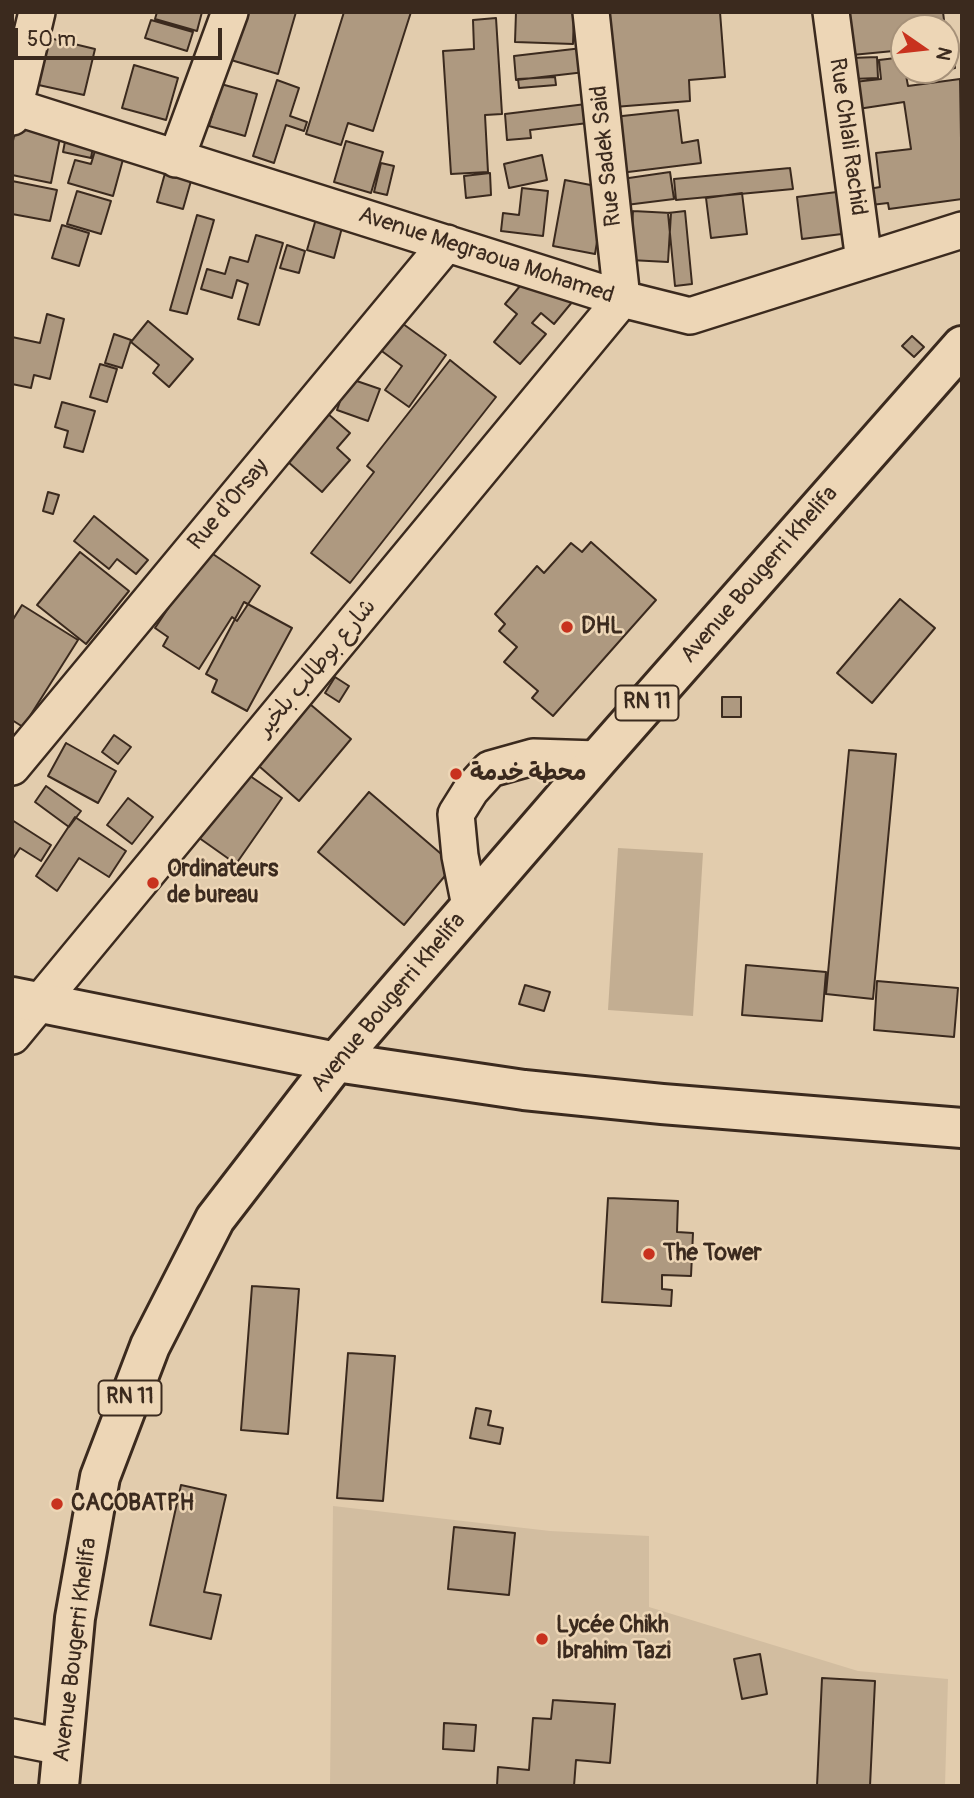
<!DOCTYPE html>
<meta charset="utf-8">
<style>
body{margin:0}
#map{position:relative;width:974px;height:1798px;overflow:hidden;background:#e2ccad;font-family:Pangolin,sans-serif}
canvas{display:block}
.frame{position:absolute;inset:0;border:14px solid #3b2a1e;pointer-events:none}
.north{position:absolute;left:890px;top:14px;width:70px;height:70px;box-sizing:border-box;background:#edd6b6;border:2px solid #a69179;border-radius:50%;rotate:104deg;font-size:19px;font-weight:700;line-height:28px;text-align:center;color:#3b2a1e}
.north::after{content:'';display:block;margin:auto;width:24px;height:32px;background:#c8321e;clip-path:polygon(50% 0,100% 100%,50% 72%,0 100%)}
.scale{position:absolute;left:14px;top:28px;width:208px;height:32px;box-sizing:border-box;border:4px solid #3b2a1e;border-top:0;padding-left:9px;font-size:21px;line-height:24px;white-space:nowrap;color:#3b2a1e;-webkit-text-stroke:5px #edd6b6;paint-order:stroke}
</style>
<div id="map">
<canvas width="974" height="1798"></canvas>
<div class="frame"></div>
<div class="north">N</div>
<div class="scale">50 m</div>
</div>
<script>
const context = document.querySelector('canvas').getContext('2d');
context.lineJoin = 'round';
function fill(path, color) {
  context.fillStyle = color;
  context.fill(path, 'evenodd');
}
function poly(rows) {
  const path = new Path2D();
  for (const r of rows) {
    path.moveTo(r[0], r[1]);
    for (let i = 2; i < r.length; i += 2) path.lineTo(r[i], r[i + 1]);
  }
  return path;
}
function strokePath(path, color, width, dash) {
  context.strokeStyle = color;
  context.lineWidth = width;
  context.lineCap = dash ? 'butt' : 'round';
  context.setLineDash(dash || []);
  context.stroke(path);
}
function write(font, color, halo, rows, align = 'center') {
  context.font = font + ' Pangolin,"Playpen Sans Arabic",sans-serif';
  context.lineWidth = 5;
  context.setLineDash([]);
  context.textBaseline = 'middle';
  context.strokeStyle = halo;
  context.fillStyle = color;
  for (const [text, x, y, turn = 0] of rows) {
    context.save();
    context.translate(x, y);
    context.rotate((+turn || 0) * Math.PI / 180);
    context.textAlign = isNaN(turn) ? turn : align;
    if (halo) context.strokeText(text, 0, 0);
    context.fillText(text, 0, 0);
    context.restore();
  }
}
const built = poly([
 [333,1506,550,1531,649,1536,649,1607,858,1671,948,1679,945,1786,330,1786]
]);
const green = poly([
 [618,848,703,853,693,1016,608,1010]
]);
const building = poly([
 [157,12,202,12,197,31,155,19,157,12],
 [245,12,296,12,278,74,231,60,245,12],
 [344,12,411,12,373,131,348,123,341,145,306,134,344,12],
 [516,12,574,12,573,44,515,42,516,12],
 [607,12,720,12,725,77,689,80,690,101,614,107,607,12],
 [849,12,943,12,945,28,904,28,904,50,852,55,849,12],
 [496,18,502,114,485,115,488,172,451,174,443,51,474,49,473,20,496,18],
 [151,20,193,32,187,51,145,38,151,20],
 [45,37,95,49,84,95,34,84,45,37],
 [582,48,585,72,516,80,514,56,582,48],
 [953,50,955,68,946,70,946,51,953,50],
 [877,57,878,78,853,79,851,58,877,57],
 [904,57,904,70,943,70,906,75,908,86,960,79,962,199,889,209,888,203,871,205,869,189,880,187,876,153,911,149,904,102,858,109,854,82,881,79,879,60,904,57],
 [134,65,178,78,166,120,122,108,134,65],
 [555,77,556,85,519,88,518,79,555,77],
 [277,80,299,88,290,116,307,122,304,131,286,125,274,163,253,156,277,80],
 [221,84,257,94,245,136,209,126,221,84],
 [586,104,588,123,530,130,531,138,507,140,505,114,586,104],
 [678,110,682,143,698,140,701,163,620,173,613,117,678,110],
 [19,114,63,123,51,183,12,175,12,145,19,114],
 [67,131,95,137,91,158,63,152,67,131],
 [346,141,383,152,371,193,334,182,346,141],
 [97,144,125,152,113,196,68,183,75,160,91,164,97,144],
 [542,155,547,180,509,188,504,164,542,155],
 [381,163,394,166,387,195,374,192,381,163],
 [167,166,193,174,183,209,157,202,167,166],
 [790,168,793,189,676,200,674,179,790,168],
 [670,172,674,199,626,205,622,179,670,172],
 [490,173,491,195,466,198,464,176,490,173],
 [565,180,606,188,595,254,553,246,565,180],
 [12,181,57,190,50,221,12,214,12,181],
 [522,188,548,191,543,236,501,231,503,213,519,215,522,188],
 [77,191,111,201,101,234,67,224,77,191],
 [837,192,842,234,802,239,797,197,837,192],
 [742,193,747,234,711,238,706,198,742,193],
 [633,211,671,213,668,262,630,260,633,211],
 [685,211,692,284,675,286,668,213,685,211],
 [318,212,344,220,334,258,307,250,318,212],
 [197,215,214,220,187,314,170,310,197,215],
 [62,225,89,233,79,266,52,258,62,225],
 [256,235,283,243,259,325,238,319,248,284,237,280,232,298,201,289,207,269,225,274,230,257,248,262,256,235],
 [287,245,305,251,299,273,280,268,287,245],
 [535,268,573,301,554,324,541,313,532,323,546,334,520,364,494,342,517,314,505,304,535,268],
 [47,314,64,319,50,379,34,375,31,388,12,384,12,337,40,343,47,314],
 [148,321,193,359,169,387,153,373,159,365,131,342,148,321],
 [399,321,446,355,409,407,385,390,402,366,379,349,399,321],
 [114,334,131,340,122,368,105,363,114,334],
 [912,336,924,347,914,357,902,346,912,336],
 [450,360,496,397,350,583,311,553,374,472,367,466,450,360],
 [100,364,117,369,107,402,90,397,100,364],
 [348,378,380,389,368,421,337,410,348,378],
 [62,402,95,411,83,452,64,447,68,431,55,427,62,402],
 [327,413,350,433,337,448,350,460,322,492,287,461,327,413],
 [48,492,59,495,53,514,43,511,48,492],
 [94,516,148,560,136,574,117,559,109,569,74,541,94,516],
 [591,542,656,600,553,716,532,698,538,691,504,662,517,647,499,631,505,624,495,614,537,566,544,573,571,543,582,552,591,542],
 [207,550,260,586,237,621,232,617,199,669,163,646,168,637,155,628,207,550],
 [80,552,129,591,86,644,37,605,80,552],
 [900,599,935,628,872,703,837,673,900,599],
 [244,602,292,628,247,711,212,692,217,680,206,674,244,602],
 [22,605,78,640,23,727,12,720,12,621,22,605],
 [335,677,349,686,339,702,325,693,335,677],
 [722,697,741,697,741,717,722,717,722,697],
 [304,699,351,739,299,801,252,760,304,699],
 [114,735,131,747,118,764,102,752,114,735],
 [66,743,116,771,98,803,48,776,66,743],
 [849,750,896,754,873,999,826,994,849,750],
 [240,769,282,798,236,864,195,835,240,769],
 [46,786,81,811,69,827,35,802,46,786],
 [369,792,454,865,404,925,318,852,369,792],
 [128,798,153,817,132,844,107,825,128,798],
 [75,817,126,851,109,877,79,858,57,891,36,876,75,817],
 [12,820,51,845,41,861,20,848,12,860,12,820],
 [746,965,826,972,822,1021,742,1015,746,965],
 [877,981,958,988,954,1037,874,1030,877,981],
 [525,985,550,992,544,1011,519,1004,525,985],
 [608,1198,678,1201,677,1232,693,1233,691,1276,662,1275,662,1289,672,1290,671,1306,602,1302,608,1198],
 [252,1286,299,1289,288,1434,241,1430,252,1286],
 [348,1353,395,1356,383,1501,337,1498,348,1353],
 [476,1408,491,1411,488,1425,503,1428,500,1444,470,1438,476,1408],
 [181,1485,226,1495,204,1592,221,1595,211,1639,150,1625,181,1485],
 [454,1527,515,1533,509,1595,448,1589,454,1527],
 [760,1654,767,1694,742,1699,734,1659,760,1654],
 [822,1678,875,1681,870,1786,817,1786,822,1678],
 [553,1700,615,1704,610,1763,576,1760,574,1786,497,1786,498,1767,529,1770,533,1718,551,1719,553,1700],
 [444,1723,476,1725,474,1751,443,1749,444,1723]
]);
const minor = poly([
 [831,12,864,261],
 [12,106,622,299,690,316,962,230],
 [12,117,37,12],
 [176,159,230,12],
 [12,767,447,243],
 [470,906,460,856,456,814,471,790,490,769,533,757,598,759],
 [12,1036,622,299,591,12],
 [12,1737,62,1747]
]);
const major = poly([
 [12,997,336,1062,524,1090,662,1104,962,1128],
 [59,1786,75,1618,100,1477,150,1346,215,1219,336,1062,598,759,962,346]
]);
const markers = [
 [567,627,7,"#c8321e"],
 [456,774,7,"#c8321e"],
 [153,883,7,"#c8321e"],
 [649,1254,7,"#c8321e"],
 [57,1504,7,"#c8321e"],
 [542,1639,7,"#c8321e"]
];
const shields = [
 [647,703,63],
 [130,1398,63]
];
const shieldNames = [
 ["RN 11",647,703],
 ["RN 11",130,1398]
];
const streetNames = [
 ["Rue Chlali Rachid",847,137,82],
 ["Rue Sadek Said",607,156,-96],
 ["Avenue Megraoua Mohamed",486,256,18],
 ["Rue d'Orsay",229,505,-50],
 ["Avenue Bougerri Khelifa",760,575,-49],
 ["شارع بوطالب بلخير",317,668,-50],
 ["Avenue Bougerri Khelifa",389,1003,-50],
 ["Avenue Bougerri Khelifa",76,1650,-83]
];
const poiNames = [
 ["DHL",581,627],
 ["محطة خدمة",470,774],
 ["Ordinateurs",167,870],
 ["de bureau",167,896],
 ["The Tower",663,1254],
 ["CACOBATPH",71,1504],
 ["Lycée Chikh",556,1626],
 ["Ibrahim Tazi",556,1652]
];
fill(built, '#d2bda0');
fill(green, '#c3ae92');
fill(building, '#ae9980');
strokePath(building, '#3b2a1e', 2);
strokePath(minor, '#3b2a1e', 40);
strokePath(major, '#3b2a1e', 44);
strokePath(minor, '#edd6b6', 35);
strokePath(major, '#edd6b6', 38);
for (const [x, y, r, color] of markers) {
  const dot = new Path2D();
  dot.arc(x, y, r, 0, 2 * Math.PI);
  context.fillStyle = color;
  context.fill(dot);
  strokePath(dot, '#edd6b6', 2.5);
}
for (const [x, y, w] of shields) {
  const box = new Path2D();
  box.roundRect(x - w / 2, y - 17.5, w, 35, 5);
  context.fillStyle = '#edd6b6';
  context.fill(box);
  strokePath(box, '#3b2a1e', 2);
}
write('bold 21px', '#3b2a1e', null, shieldNames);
write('23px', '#3b2a1e', '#edd6b6', streetNames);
write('bold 23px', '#3b2a1e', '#edd6b6', poiNames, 'left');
</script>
